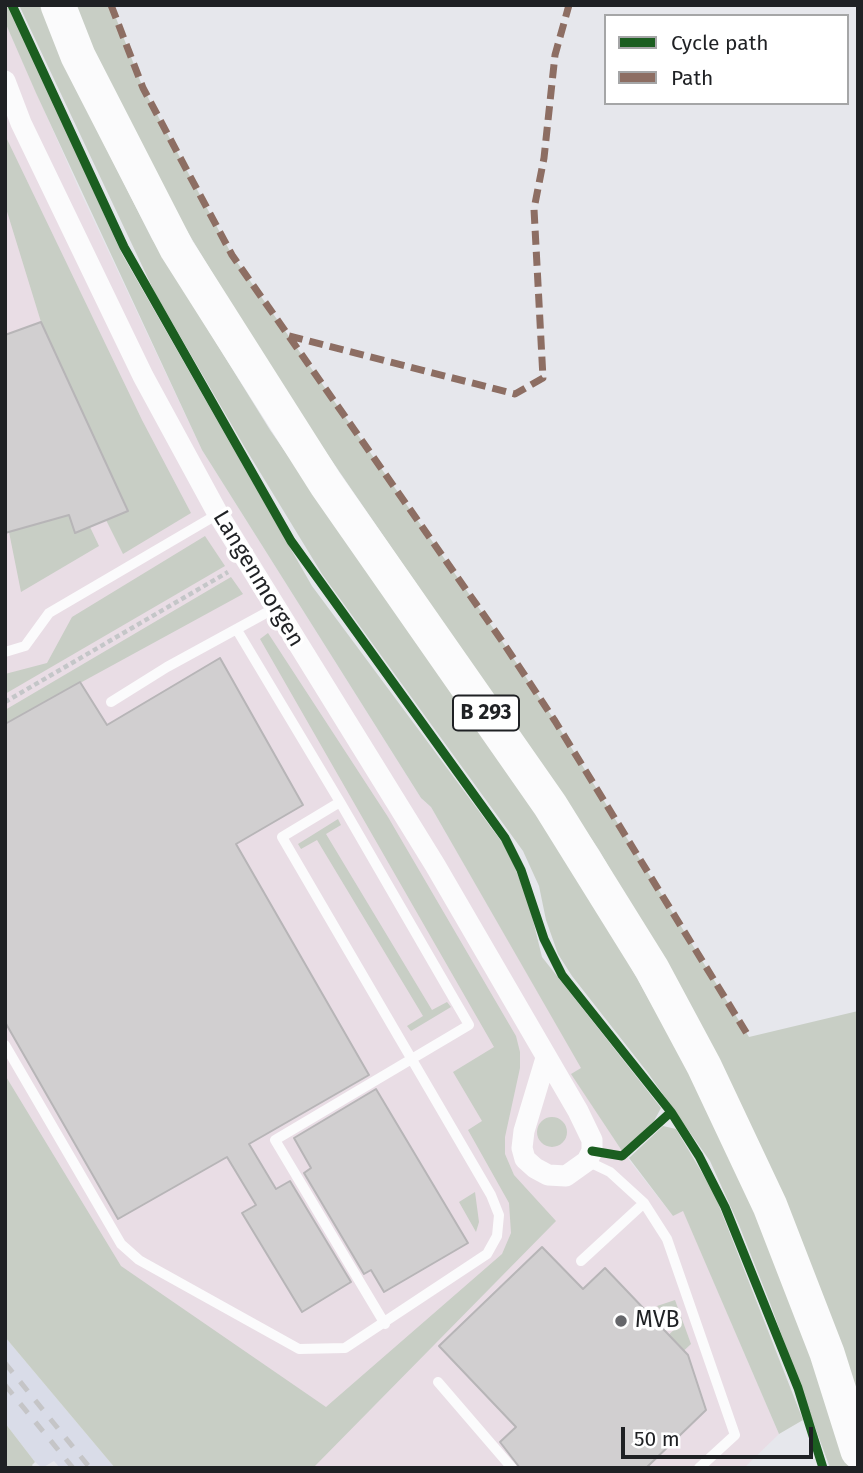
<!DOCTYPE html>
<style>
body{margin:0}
#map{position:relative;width:863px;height:1473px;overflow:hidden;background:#e6e7ec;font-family:"Fira Sans",sans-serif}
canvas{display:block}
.frame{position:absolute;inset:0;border:7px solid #1f2124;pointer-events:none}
.legend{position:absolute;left:604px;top:14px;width:245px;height:91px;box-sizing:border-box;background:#fff;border:2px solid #a5a6a7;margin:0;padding:9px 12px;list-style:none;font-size:21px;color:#1f2124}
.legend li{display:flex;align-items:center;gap:14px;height:35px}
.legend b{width:35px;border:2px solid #a5a6a7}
.scale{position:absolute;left:621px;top:1427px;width:192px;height:32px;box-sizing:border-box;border:4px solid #1f2124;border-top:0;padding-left:9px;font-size:21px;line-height:24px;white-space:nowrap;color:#1f2124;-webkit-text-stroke:5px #fff;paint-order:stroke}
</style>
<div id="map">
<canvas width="863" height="1473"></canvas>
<div class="frame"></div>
<ul class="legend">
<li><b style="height:9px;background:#1b5e20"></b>Cycle path</li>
<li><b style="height:9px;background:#8d6e63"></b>Path</li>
</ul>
<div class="scale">50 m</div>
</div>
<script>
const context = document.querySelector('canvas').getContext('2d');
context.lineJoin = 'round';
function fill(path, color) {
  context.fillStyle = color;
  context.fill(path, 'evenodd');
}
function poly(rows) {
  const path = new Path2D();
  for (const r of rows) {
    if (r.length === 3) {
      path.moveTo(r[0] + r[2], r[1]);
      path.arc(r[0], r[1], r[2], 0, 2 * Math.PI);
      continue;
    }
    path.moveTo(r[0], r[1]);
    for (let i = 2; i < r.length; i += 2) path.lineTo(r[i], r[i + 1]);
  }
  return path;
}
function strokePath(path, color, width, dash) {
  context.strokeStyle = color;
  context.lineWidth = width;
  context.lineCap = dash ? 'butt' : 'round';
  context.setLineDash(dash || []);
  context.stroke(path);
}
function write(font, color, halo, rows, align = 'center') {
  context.font = font + ' "Fira Sans",sans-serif';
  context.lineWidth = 7;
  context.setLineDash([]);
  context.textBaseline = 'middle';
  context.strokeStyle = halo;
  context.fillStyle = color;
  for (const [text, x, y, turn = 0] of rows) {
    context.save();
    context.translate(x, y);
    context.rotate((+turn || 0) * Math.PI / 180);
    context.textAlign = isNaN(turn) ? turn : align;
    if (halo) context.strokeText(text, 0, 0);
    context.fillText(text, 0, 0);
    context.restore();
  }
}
const built = poly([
 [5,1337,115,1468,60,1468,54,1461,42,1468,35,1462,5,1423]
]);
const industrial = poly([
 [5,22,79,189,202,450,421,798,431,807,582,1068,572,1074,622,1151,673,1216,683,1210,779,1434,744,1468,236,1468,5,1245]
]);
const green = poly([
 [5,5,9,5,122,254,312,586,507,849,528,900,542,957,661,1108,654,1121,622,1151,571,1074,581,1068,431,807,421,798,202,450,36,93,5,22],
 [19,5,40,5,84,104,152,239,270,430,531,804,610,930,694,1080,749,1196,806,1337,849,1468,830,1468,770,1303,739,1225,710,1161,648,1073,572,976,558,954,546,920,539,886,523,851,322,574,244,446,155,293],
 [72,5,111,5,143,88,232,255,502,641,555,721,749,1037,858,1011,858,1397,717,1056,599,850,282,388,155,178],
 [5,135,142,420,191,513,123,554,106,520,128,510,41,322,5,205],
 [69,515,75,533,90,527,99,546,21,592,9,532],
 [205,536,225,566,5,694,5,674,47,663,72,617],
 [231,577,243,594,5,724,5,710],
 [268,633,388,817,516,1036,520,1052,520,1068,505,1137,505,1154,514,1175,556,1221,313,1468,115,1468,5,1337,5,1075,121,1266,326,1407,502,1254,511,1233,509,1203,468,1130,482,1121,453,1072,494,1047,260,639],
 [338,819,341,825,326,834,432,1010,447,1002,451,1007,411,1031,407,1026,423,1016,317,840,301,849,298,844],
 [552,1132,15],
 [663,1126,676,1129,714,1193,803,1420,779,1434,683,1211,673,1216,629,1158],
 [475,1192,479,1222,476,1232,459,1202],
 [675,1300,691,1344,660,1373,645,1357,677,1327,657,1306],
 [5,1423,35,1462,32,1465,34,1468,5,1468]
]);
const building = poly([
 [41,322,128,511,75,533,69,515,5,533,5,335,41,322],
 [220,658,303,805,236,844,369,1075,249,1144,276,1189,290,1181,351,1282,302,1312,242,1213,256,1205,227,1157,118,1219,5,1022,5,724,80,682,107,725,220,658],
 [376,1089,468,1243,384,1292,371,1270,364,1274,304,1173,311,1168,294,1138,376,1089],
 [542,1247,583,1289,605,1268,688,1355,706,1410,646,1468,520,1468,500,1442,516,1427,439,1346,542,1247]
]);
const path = poly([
 [5,702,228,572]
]);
const service = poly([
 [5,652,25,646,49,613,218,514],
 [111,702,167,667,275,608],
 [340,802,469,1025,275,1140,385,1324],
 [5,1045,121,1244,139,1260,299,1349,345,1348,487,1254,497,1236,499,1215,491,1195,282,837,340,802,237,630],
 [644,1203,667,1239,735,1435,699,1468],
 [581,1261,644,1203,610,1172,587,1161],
 [438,1382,512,1468]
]);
const minor = poly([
 [5,81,21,123,143,376,218,514,435,865,578,1111,592,1140,592,1151,587,1161,566,1176,548,1175,535,1168,525,1159,522,1148,524,1131,546,1058]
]);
const primary = poly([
 [58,5,78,56,177,249,326,484,550,805,652,969,704,1066,770,1206,827,1353,858,1451]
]);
const rail = poly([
 [5,1363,90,1468],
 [5,1385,73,1468]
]);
const quiet = poly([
 [111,5,143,88,232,255,502,641,555,721,749,1037],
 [289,336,515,394,543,378,534,209,544,158,555,55,569,5]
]);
const cycleway = poly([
 [12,5,124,247,291,541,505,838,521,870,544,939,562,975,671,1112,699,1156,725,1207,798,1388,823,1468],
 [592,1151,622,1156,671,1112]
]);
const markers = [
 [621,1321,7,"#65666a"]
];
const shields = [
 [486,713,66]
];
const shieldNames = [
 ["B 293",486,713]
];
const streetNames = [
 ["Langenmorgen",258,579,59]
];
const poiNames = [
 ["MVB",635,1321]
];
fill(built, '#d9dce8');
fill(industrial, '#e9dde5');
fill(green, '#c8cec5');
fill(building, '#d1cfd0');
strokePath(building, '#b7b5b7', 2);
strokePath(path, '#c4c6c8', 4.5, [5, 3.5]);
strokePath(service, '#fbfbfc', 10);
strokePath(minor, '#fbfbfc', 21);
strokePath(primary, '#fbfbfc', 35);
strokePath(rail, '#c5c5c7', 5, [12, 12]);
strokePath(quiet, '#8d6e63', 7, [14, 7]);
strokePath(cycleway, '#1b5e20', 9);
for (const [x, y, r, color] of markers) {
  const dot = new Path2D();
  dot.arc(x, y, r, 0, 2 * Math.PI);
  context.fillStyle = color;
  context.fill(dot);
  strokePath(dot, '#fff', 2.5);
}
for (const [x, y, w] of shields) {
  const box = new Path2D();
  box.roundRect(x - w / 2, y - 17.5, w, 35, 5);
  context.fillStyle = '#fff';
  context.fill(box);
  strokePath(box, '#1f2124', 2);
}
write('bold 21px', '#1f2124', null, shieldNames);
write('23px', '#1f2124', '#fff', streetNames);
write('23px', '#1f2124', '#fff', poiNames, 'left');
</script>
